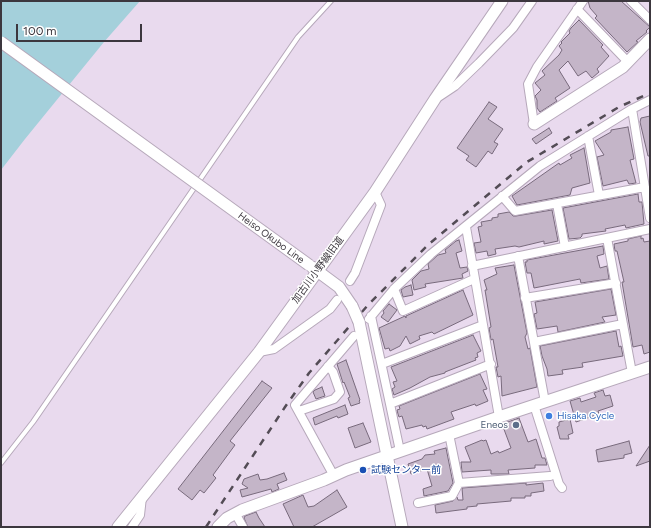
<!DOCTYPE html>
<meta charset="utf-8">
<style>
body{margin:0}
#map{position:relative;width:651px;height:528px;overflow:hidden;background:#e9daee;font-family:Figtree,sans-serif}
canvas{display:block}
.frame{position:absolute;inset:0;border:2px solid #3c373e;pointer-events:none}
.scale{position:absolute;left:16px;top:24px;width:126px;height:18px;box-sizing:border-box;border:2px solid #3c373e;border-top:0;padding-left:5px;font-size:12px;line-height:14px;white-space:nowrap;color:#3c373e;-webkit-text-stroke:3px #fff;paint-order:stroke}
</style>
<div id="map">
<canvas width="651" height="528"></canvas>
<div class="frame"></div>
<div class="scale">100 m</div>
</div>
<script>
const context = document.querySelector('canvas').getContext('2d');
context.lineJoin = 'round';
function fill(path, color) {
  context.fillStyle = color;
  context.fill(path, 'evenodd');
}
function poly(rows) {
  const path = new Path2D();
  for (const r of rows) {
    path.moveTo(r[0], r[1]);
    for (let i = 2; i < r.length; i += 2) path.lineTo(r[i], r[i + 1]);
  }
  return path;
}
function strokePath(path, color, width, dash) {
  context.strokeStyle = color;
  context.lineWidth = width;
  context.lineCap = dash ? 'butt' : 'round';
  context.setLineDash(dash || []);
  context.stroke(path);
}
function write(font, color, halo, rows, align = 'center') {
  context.font = font + ' Figtree,"Noto Sans JP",sans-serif';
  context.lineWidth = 3;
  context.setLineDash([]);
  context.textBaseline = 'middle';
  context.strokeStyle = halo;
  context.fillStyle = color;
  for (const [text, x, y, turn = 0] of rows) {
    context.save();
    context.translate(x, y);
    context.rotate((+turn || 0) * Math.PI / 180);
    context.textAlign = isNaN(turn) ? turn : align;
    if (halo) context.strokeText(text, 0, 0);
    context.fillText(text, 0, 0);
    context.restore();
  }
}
const water = poly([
 [1,1,140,1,104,42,25,139,1,170]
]);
const building = poly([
 [588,1,621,1,650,27,646,31,647,32,636,41,638,42,627,52,595,18,597,16,590,8,588,1],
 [579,20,603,45,601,47,609,56,597,69,599,72,592,78,586,71,578,76,568,61,559,70,570,88,555,98,557,101,540,112,537,108,537,100,535,96,541,90,535,83,545,75,542,71,559,55,562,50,559,46,562,43,561,42,570,33,569,31,571,28,579,20],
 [489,102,497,107,488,119,503,129,494,142,498,144,492,154,488,151,476,167,466,160,469,156,457,148,489,102],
 [650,116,650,156,648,156,640,122,641,118,650,116],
 [628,127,634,159,630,160,636,183,629,184,627,180,603,186,597,157,604,155,595,141,611,132,611,130,628,127],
 [549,128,552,133,536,144,532,139,549,128],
 [584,148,590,183,572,188,570,195,517,205,512,196,559,163,560,165,572,158,570,155,584,148],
 [638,194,639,202,642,202,644,224,626,228,625,225,605,229,606,231,582,234,582,236,580,238,569,239,563,208,638,194],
 [552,210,558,241,544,244,544,241,519,247,515,246,495,249,496,254,488,256,487,251,476,253,474,243,481,242,478,227,482,226,481,222,492,220,492,218,498,217,498,214,509,212,513,216,516,216,552,210],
 [641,236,641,239,643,238,644,242,650,241,650,352,644,354,642,345,633,347,622,282,624,282,617,251,615,251,614,244,628,241,628,239,641,236],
 [459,240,462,251,456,253,460,268,467,267,468,271,462,274,463,278,425,284,426,287,414,290,412,280,421,271,429,269,428,264,438,255,446,253,445,250,456,241,459,240],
 [603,246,604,254,597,256,600,268,607,266,609,279,581,283,580,279,534,288,531,273,527,273,525,262,527,262,527,260,603,246],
 [514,265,527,333,525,337,528,349,530,348,537,387,502,396,501,376,498,377,496,367,498,367,493,339,491,340,489,328,491,327,485,290,487,290,484,280,497,274,495,268,514,265],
 [411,285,413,295,403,297,401,290,405,287,411,285],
 [611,289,616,315,602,317,605,322,558,332,557,326,537,329,534,314,537,313,535,302,611,289],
 [463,290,473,315,434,334,432,332,419,336,420,339,410,344,406,336,400,346,390,351,389,348,385,349,379,328,405,316,406,318,406,316,463,290],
 [389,304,397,310,388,322,381,317,384,313,383,311,389,304],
 [616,331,619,347,621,346,623,356,582,363,583,367,562,370,563,374,548,376,547,369,542,356,540,346,616,331],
 [473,335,481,351,477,353,478,357,475,358,476,360,445,372,445,373,430,377,410,388,394,395,392,389,395,387,393,382,397,381,391,367,473,335],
 [346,360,360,400,359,401,360,403,351,406,348,398,350,397,344,382,343,383,337,364,346,360],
 [480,374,487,389,483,390,488,401,476,406,475,404,451,412,454,419,427,429,426,426,423,427,422,425,406,429,402,416,399,417,398,414,397,410,400,409,399,406,480,374],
 [262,381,272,388,230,441,235,445,213,475,216,478,204,493,200,490,192,500,178,489,262,381],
 [322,387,325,396,316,399,313,392,315,390,322,387],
 [603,390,605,396,610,395,613,406,598,411,599,414,576,422,570,401,580,398,581,402,596,397,594,393,603,390],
 [345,405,348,414,338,418,337,416,315,425,313,418,345,405],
 [519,418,528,442,536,439,542,458,545,458,547,465,535,465,535,468,508,470,509,474,491,474,491,470,462,472,461,462,471,462,465,447,482,440,483,441,486,440,491,454,498,451,499,453,511,448,502,424,519,418],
 [570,419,573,433,568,435,569,439,560,439,557,427,559,426,559,422,570,419],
 [363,423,371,442,355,448,348,428,363,423],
 [629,441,632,453,624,455,624,458,598,462,596,450,629,441],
 [650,445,650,461,636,466,650,445],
 [446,448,453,483,448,491,424,496,423,489,432,486,427,469,411,474,408,464,422,459,425,455,435,454,434,451,446,448],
 [284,473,287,480,277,484,279,489,272,492,271,489,242,497,240,490,248,488,242,484,244,479,258,474,260,480,267,479,284,473],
 [526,483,526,485,543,483,544,491,531,493,531,496,525,496,525,498,511,498,511,501,477,504,477,506,467,507,467,509,436,513,435,505,453,501,457,497,458,500,463,500,462,488,526,483],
 [337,490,347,507,312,527,294,527,283,504,303,495,308,507,314,506,337,490],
 [256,512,259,518,265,527,248,527,244,518,245,516,256,512]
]);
const lane = poly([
 [1,463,33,422,298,37,331,1]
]);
const street = poly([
 [631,1,650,20],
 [577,9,628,62],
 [440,96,455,86,479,63,513,28,532,1],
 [632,109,650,218],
 [534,124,528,84,537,67,583,1],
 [588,136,599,195],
 [502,196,515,211,645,187],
 [557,204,565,247],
 [466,227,499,417],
 [607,238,632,373],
 [518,256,545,402],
 [472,266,650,229],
 [350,281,355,273,381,205,375,192],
 [394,289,403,311,474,279],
 [525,298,616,283],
 [371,316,390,404,491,364],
 [369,319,394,289,431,254,540,166,632,109,650,100],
 [534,342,623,324],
 [259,352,274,349,330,309,337,300],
 [382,364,483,325],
 [390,404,400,451],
 [534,405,559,484,562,488],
 [299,411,334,399,340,392,333,372,328,366],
 [449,434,459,483,550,476],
 [334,476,295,405,354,336],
 [418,503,452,496,459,483],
 [235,513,243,527],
 [132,527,140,515,142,497]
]);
const secondary = poly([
 [534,124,623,67,650,39],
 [312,267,339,287,352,306],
 [359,322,402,527],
 [118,527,259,352,375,192,435,99,502,1],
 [218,527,227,518,242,510,324,480,346,470,499,417,650,367]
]);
const rail = poly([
 [206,527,285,407,309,373,368,305,429,244,527,162,619,107,650,93]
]);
const secondaryBridge = poly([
 [1,42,309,265],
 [352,306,359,322]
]);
const markers = [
 [549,416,4,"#3f7fe0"],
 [516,425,4,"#5c6f8a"],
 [363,470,4,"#1a4fb4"]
];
const streetNames = [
 ["Heiso Okubo Line",271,238,36],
 ["加古川小野線旧道",318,270,-54]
];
const shopNames = [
 ["Hisaka Cycle",557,416]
];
const serviceNames = [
 ["Eneos",508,425]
];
const transitNames = [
 ["試験センター前",371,470]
];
fill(water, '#a4d0db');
fill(building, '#c4b5c8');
strokePath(building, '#786a7c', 1);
strokePath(lane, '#b6a8ba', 6);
strokePath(street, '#b6a8ba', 10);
strokePath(secondary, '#b6a8ba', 13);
strokePath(lane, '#fff', 4);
strokePath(street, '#fff', 8);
strokePath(secondary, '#fff', 11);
strokePath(rail, '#534c55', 2.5, [7, 7]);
strokePath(secondaryBridge, '#b6a8ba', 13, []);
strokePath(secondaryBridge, '#fff', 11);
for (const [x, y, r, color] of markers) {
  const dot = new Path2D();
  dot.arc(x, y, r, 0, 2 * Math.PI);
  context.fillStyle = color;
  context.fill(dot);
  strokePath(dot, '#fff', 1.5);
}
write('10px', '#3c373e', '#fff', streetNames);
write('10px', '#366cbe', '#fff', shopNames, 'left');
write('10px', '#4e5e75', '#fff', serviceNames, 'right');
write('10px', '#164399', '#fff', transitNames, 'left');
</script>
